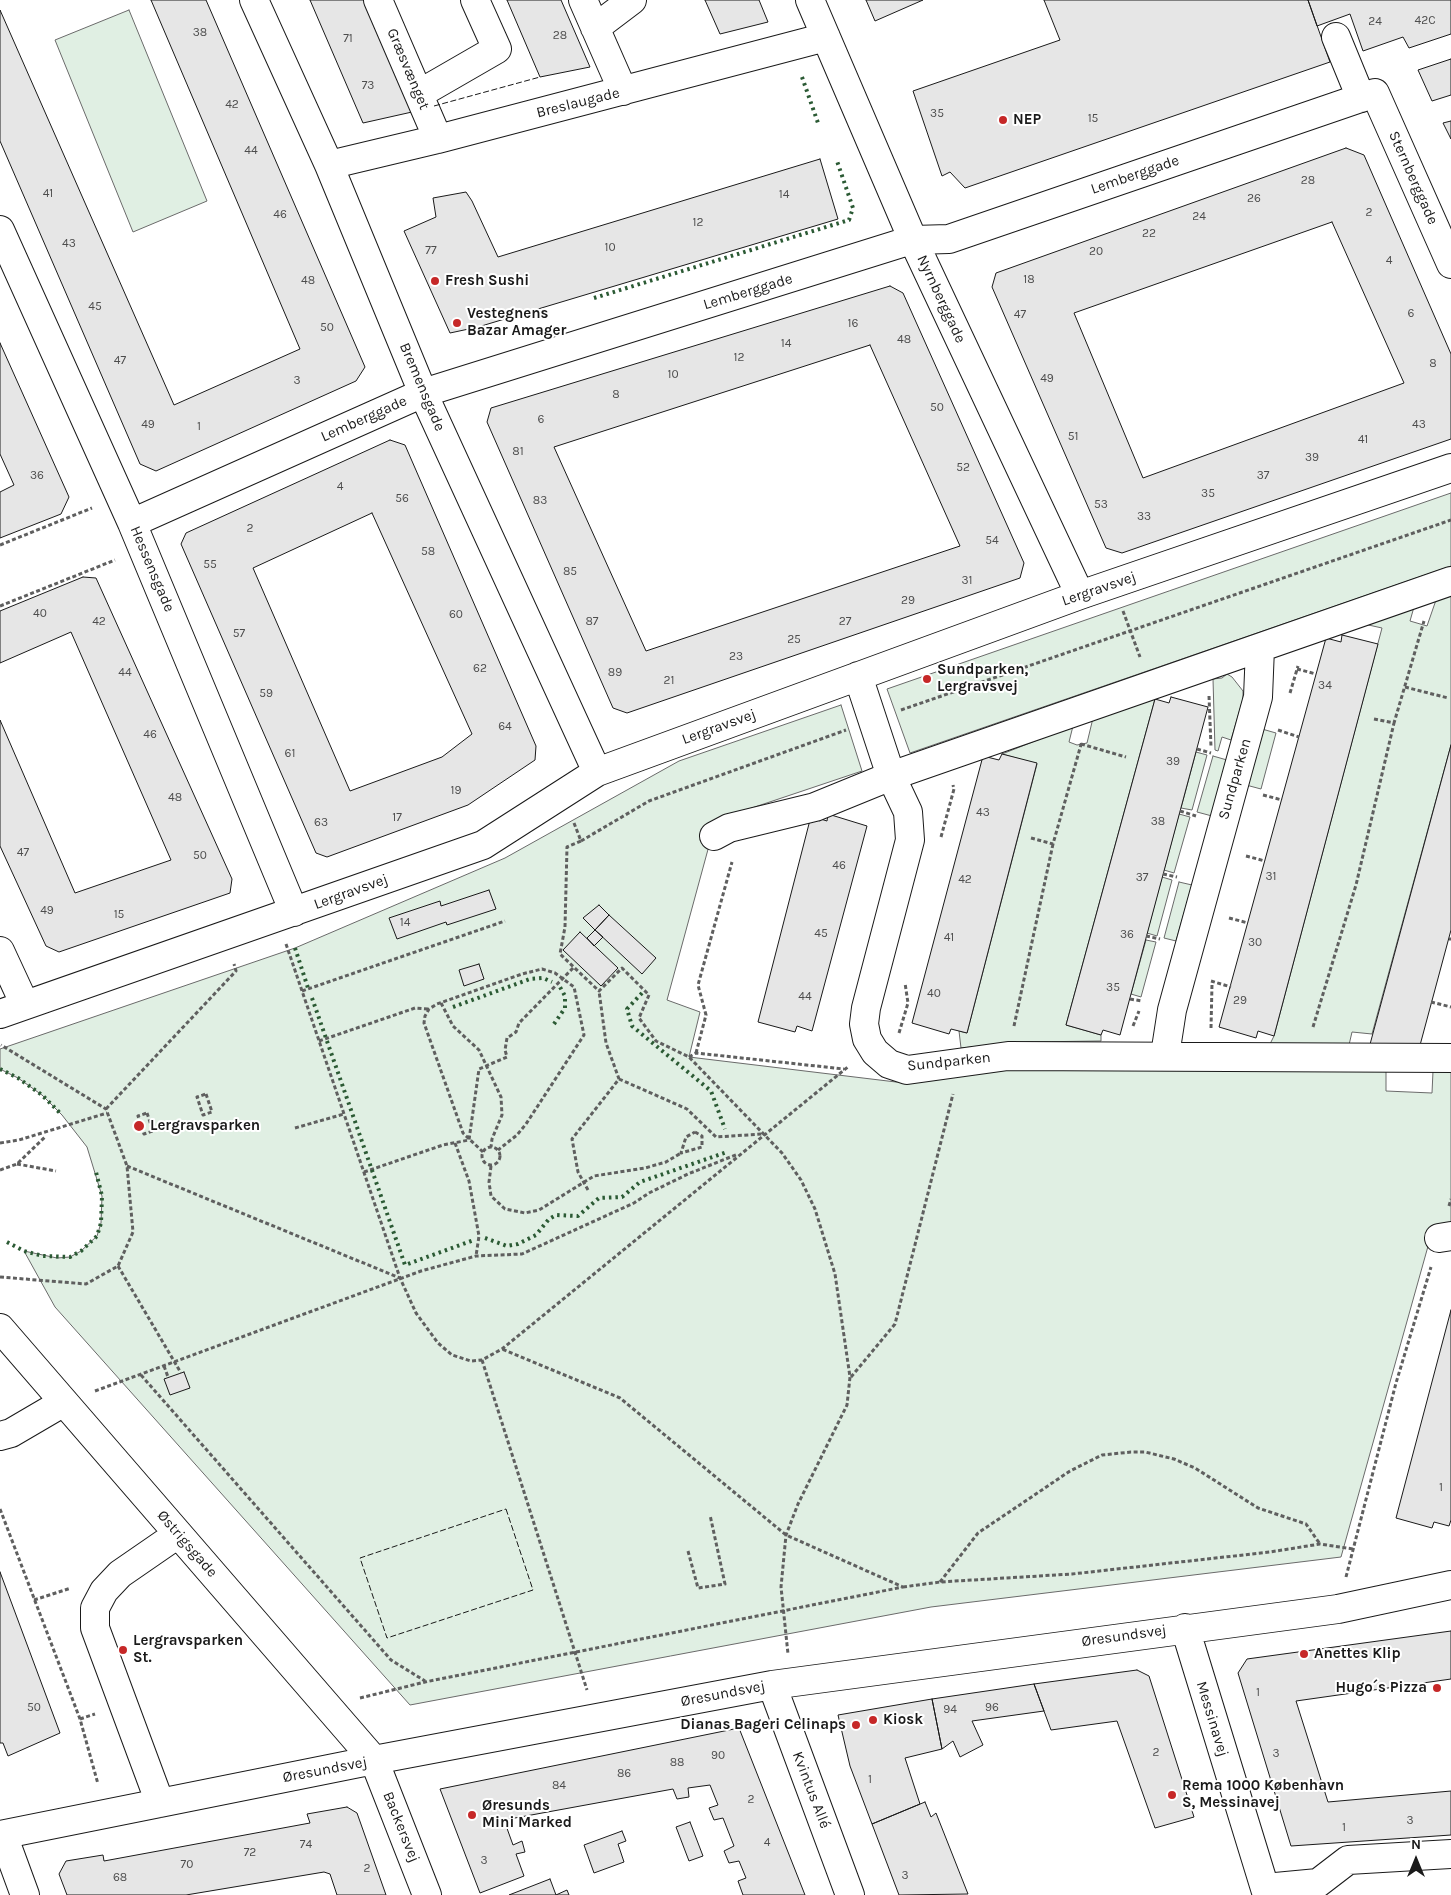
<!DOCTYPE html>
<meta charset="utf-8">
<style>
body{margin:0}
#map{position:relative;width:1451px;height:1895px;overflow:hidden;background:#fff;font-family:Karla,sans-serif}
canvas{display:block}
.north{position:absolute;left:1391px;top:1835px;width:50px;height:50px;-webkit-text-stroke:4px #fff;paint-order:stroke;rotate:0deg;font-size:14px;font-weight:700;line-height:20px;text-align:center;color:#1a1a1a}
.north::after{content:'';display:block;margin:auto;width:18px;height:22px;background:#1a1a1a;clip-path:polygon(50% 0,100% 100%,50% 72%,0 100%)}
</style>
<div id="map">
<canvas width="1451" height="1895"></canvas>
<div class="north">N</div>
</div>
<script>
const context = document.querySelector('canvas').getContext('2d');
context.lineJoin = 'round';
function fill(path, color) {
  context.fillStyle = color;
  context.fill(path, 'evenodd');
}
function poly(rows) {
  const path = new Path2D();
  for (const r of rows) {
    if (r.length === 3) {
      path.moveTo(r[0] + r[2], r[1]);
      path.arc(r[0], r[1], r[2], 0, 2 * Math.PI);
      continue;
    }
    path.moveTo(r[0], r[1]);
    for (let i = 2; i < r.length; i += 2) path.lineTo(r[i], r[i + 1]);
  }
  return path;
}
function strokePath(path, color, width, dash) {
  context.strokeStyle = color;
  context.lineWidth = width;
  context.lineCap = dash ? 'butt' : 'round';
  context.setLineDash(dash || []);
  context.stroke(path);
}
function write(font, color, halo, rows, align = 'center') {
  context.font = font + ' Karla,sans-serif';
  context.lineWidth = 4;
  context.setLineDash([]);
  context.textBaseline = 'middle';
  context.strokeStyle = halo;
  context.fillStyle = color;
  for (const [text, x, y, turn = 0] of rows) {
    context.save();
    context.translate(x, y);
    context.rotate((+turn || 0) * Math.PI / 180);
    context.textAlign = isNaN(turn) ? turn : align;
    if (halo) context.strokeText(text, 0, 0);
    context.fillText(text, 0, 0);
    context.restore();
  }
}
const green = poly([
 [129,10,207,201,133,232,55,40,129,10],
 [1451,493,1451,566,910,753,887,689,1451,493],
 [1451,596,1451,745,1372,1034,1352,1032,1349,1045,1270,1044,1274,1036,1382,628,1364,624,1414,607,1410,621,1427,626,1436,600,1451,596],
 [1227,674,1232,677,1243,691,1243,699,1231,740,1222,737,1218,751,1215,750,1213,679,1222,678,1227,674],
 [1155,699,1066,1025,1101,1035,1101,1041,1028,1042,961,1048,959,1031,967,1033,1037,764,1002,754,1073,726,1069,742,1077,745,1087,743,1093,718,1155,699],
 [841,705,862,771,716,820,667,1000,700,1012,689,1057,896,1082,1033,1066,1386,1070,1386,1091,1432,1093,1433,1071,1451,1072,1451,1230,1432,1232,1341,1557,931,1607,410,1705,55,1307,24,1251,57,1258,70,1257,81,1251,97,1236,101,1223,102,1196,87,1147,62,1115,42,1095,18,1078,0,1069,0,1049,295,948,505,858,679,761,841,705],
 [1262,729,1276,733,1261,789,1246,785,1262,729],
 [1196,752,1207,755,1192,810,1181,808,1196,752],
 [1213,756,1227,760,1212,816,1197,812,1213,756],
 [1179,814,1190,817,1174,873,1164,870,1179,814],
 [1162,877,1172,880,1157,936,1147,933,1162,877],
 [1179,882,1192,885,1176,941,1164,938,1179,882],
 [1146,940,1156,942,1141,997,1131,994,1146,940]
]);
const building = poly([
 [151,0,206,0,365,367,356,381,156,471,140,464,0,141,0,10,174,405,300,349,151,0],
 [310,0,364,0,412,112,363,123,310,0],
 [507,0,561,0,590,67,540,77,507,0],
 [705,0,759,0,768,22,720,34,705,0],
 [866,0,923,0,875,21,866,0],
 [1044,0,1308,0,1330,62,965,188,950,172,942,176,913,91,1060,40,1044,0],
 [1308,0,1451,0,1451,34,1409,48,1403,37,1363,51,1350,14,1317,26,1308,0],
 [1451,59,1451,95,1432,101,1418,70,1451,59],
 [1451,121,1451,139,1443,123,1451,121],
 [1346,148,1364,155,1451,354,1451,439,1122,553,1106,548,992,287,996,273,1346,148],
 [1332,222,1404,383,1143,478,1074,313,1332,222],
 [820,159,838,219,478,327,450,333,404,231,436,217,433,198,466,192,472,201,498,257,820,159],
 [890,286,903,293,1024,563,1020,578,627,713,613,708,487,422,491,408,890,286],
 [870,345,960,546,646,651,554,447,870,345],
 [0,343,69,497,61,514,0,538,0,492,14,485,0,454,0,343],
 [390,440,405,445,536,746,535,760,468,805,327,857,316,853,181,544,186,533,390,440],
 [372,513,472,734,442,757,350,791,253,568,372,513],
 [83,577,96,578,232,879,230,893,59,952,46,946,0,846,0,720,75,893,171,860,71,632,0,663,0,611,83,577],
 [1342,635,1378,644,1274,1036,1258,1031,1256,1038,1219,1027,1326,638,1341,642,1342,635],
 [1171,697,1208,707,1120,1035,1103,1030,1101,1035,1066,1025,1155,699,1169,703,1171,697],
 [1451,745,1451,930,1419,1049,1369,1048,1451,745],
 [1002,754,1037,763,967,1033,951,1029,949,1034,912,1023,983,756,999,760,1002,754],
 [828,814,867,826,812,1031,797,1026,795,1032,758,1022,811,816,827,821,828,814],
 [489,890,496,909,447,925,446,922,397,939,389,918,440,901,441,906,489,890],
 [599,905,609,915,595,930,583,918,599,905],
 [609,915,656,958,642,974,595,930,609,915],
 [595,930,603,937,594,946,587,938,595,930],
 [580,932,618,968,601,986,563,950,580,932],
 [479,964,484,979,464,986,459,970,479,964],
 [1451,1310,1451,1520,1449,1526,1434,1522,1432,1528,1396,1518,1451,1310],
 [184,1372,190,1388,170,1395,164,1379,184,1372],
 [0,1572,60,1733,8,1756,3,1743,0,1743,0,1572],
 [1451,1631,1451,1679,1296,1701,1328,1802,1451,1791,1451,1835,1291,1846,1238,1673,1247,1659,1451,1631],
 [1137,1670,1149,1676,1194,1817,1155,1828,1117,1721,1051,1730,1034,1684,1137,1670],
 [1034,1684,1044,1711,972,1721,983,1745,960,1757,953,1741,942,1749,932,1699,1034,1684],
 [932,1699,942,1749,905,1758,920,1804,872,1824,850,1766,838,1715,932,1699],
 [739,1728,805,1895,743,1895,738,1881,746,1878,739,1861,729,1863,724,1851,734,1846,723,1818,714,1820,709,1808,718,1805,710,1785,688,1788,689,1797,677,1799,673,1789,504,1820,513,1845,522,1841,525,1852,516,1854,524,1876,480,1893,440,1789,739,1728],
 [925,1802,931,1817,936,1813,968,1894,899,1895,872,1824,925,1802],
 [347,1807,357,1813,386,1895,337,1895,330,1874,324,1872,186,1895,67,1895,59,1874,66,1861,103,1855,104,1861,310,1823,307,1814,347,1807],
 [690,1822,703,1856,689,1861,676,1827,690,1822],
 [622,1831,626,1841,618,1844,624,1862,594,1873,584,1845,622,1831],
 [550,1879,556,1895,567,1890,569,1895,509,1895,550,1879]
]);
const path = poly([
 [0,545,92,508],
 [0,606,115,560],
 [1123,611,1140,657],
 [1297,669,1316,674],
 [1405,687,1448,698],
 [1290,693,1298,666],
 [1209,696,1211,747],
 [901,710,1451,520],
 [1374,719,1394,723,1424,621],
 [1278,730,1299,737],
 [1081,744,1126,757],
 [1197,749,1211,753],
 [1263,795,1282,800],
 [1180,811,1196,816],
 [574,823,581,841,567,847,565,927,560,954,599,991,622,968,649,995,639,1018,656,1041,689,1057,782,1153,801,1180,815,1209,835,1274,850,1377,847,1405,798,1504,786,1535,781,1587,788,1654],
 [941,837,954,789,953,785],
 [1031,838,1053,844,1082,741],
 [581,841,649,801,846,730],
 [1246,856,1265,861],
 [1163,874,1177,877],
 [1229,918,1248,923],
 [1146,936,1160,939],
 [1449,939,1451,939],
 [286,944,400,1278,416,1313,438,1343,452,1355,471,1361,482,1360,502,1349,849,1066],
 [1211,981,1231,987],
 [302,991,505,921],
 [1130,999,1142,1001],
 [1431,1002,1451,1007],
 [441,1003,453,1026,479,1050,501,1097,502,1115,492,1139,491,1147],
 [1014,1026,1053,844],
 [1133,1026,1139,1011],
 [1313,1027,1356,885,1394,723],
 [1211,1028,1212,984],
 [899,1033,908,1003,905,983],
 [319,1041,415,1008,429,1009],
 [696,1053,706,1015,698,985,732,862],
 [689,1057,696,1053,844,1069],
 [619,1079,687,1109,716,1137,763,1134],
 [206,1094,212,1112,203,1115,197,1097,206,1094],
 [106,1109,236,971,234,964],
 [147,1113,153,1131,144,1134,138,1116,147,1113],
 [295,1128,344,1114],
 [695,1132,702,1136,702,1147,681,1153,686,1137,695,1132],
 [0,1143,19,1140,107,1113],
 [455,1143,469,1181,479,1236,476,1256],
 [491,1156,9],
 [483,1152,463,1133,424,1023,425,1016,429,1009,437,1004,522,974,542,969,555,973,574,987,584,1035,526,1124,517,1135,498,1150],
 [17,1164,56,1171],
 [127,1166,400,1278],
 [491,1166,489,1182,491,1196,505,1209,525,1213,539,1210,594,1176,645,1168,666,1162,681,1153],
 [0,1170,17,1164,45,1137],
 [364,1172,443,1145,469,1140,479,1069,507,1057,505,1050,507,1038,516,1032,519,1023,574,967],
 [588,1190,578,1172,572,1139,619,1079,606,1043,599,991],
 [1449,1206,1451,1199],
 [118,1266,181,1373],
 [0,1277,86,1284,118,1266,133,1232,127,1166,106,1109,1,1045],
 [482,1360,587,1690],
 [164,1366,168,1377],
 [141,1375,391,1660,425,1681],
 [851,1377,895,1324,953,1094],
 [95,1391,421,1271,476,1256,522,1254,634,1203,649,1193,688,1174,738,1154],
 [0,1509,80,1719,98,1784],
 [688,1551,698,1588,725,1584,710,1515],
 [1346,1577,1396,1383,1431,1267],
 [940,1582,978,1533,1070,1471,1102,1455,1131,1452,1145,1452,1174,1459,1195,1468,1258,1508,1306,1524,1320,1544],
 [903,1587,940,1582,1072,1574,1270,1552,1320,1544,1353,1549],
 [34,1600,71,1588],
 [360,1698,425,1682,903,1587,786,1535,620,1398,502,1349],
 [80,1719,95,1714]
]);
const minor = poly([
 [254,0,329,165,423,393,597,772],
 [378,0,438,139],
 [583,0,623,91],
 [810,0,913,240,1080,595],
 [595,28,632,0],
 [1336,37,1361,98],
 [419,94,497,49,475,0],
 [329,165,438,139,826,37],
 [0,230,132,523,294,912],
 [132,523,423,393,902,243,913,240,949,239,1375,93,1451,264],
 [858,676,891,776,908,812,910,840,866,1008,864,1024,867,1039,875,1052,889,1064,907,1070,1008,1056,1451,1058],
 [714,836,729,828,815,807,891,776,1451,581],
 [0,951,25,1005],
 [0,1014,483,845,597,772,1080,595,1451,468],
 [1165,1055,1172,1010,1258,697,1260,648],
 [1439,1238,1451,1236],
 [0,1328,374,1760,427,1895],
 [0,1436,11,1433,64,1402],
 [1185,1628,1267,1895],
 [772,1685,850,1895],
 [160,1803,95,1628,95,1608,104,1591,120,1574,178,1534],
 [0,1835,374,1760,772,1685,1338,1609,1451,1585],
 [3,1835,25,1895],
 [1265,1888,1318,1883,1348,1860,1451,1854]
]);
const hedge = poly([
 [802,77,818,123],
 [594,298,849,220,853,208,837,161],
 [295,948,308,988],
 [642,993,627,1009,632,1026,711,1091,725,1129],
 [312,998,405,1265,474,1240],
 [453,1007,530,979,543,978,552,982],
 [554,1024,565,1008,565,996,560,987],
 [0,1069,18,1078,42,1095,62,1115],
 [485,1238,507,1246,518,1244,536,1235,549,1219,556,1215,578,1216,599,1198,622,1197,640,1182,727,1152],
 [7,1242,24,1251,43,1256,70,1257,81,1251,97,1236,101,1223,102,1196,96,1172]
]);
const fence = poly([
 [434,106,540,77],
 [506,1509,533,1590,387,1638,360,1558,506,1509]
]);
const markers = [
 [1003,120,5,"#c62828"],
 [435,281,5,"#c62828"],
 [457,323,5,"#c62828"],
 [927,679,5,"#c62828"],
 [139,1126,6,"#c62828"],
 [123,1650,5,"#c62828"],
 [1304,1654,5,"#c62828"],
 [1437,1688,5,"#c62828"],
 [873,1720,5,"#c62828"],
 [856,1725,5,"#c62828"],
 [1172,1795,5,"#c62828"],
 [472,1815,5,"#c62828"]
];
const numberNames = [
 ["42C",1425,21],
 ["24",1375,22],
 ["38",200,33],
 ["28",560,36],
 ["71",348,39],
 ["73",368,86],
 ["42",232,105],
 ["35",937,114],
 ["15",1093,119],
 ["44",251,151],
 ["28",1308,181],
 ["41",48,194],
 ["14",784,195],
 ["26",1254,199],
 ["2",1369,213],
 ["46",280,215],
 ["24",1199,217],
 ["12",698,223],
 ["22",1149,234],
 ["43",69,244],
 ["10",610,248],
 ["77",431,251],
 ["20",1096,252],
 ["4",1389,261],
 ["18",1029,280],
 ["48",308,281],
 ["45",95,307],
 ["6",1411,314],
 ["47",1020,315],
 ["16",853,324],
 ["50",327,328],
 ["48",904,340],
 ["14",786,344],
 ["12",739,358],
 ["47",120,361],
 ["8",1433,364],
 ["10",673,375],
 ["49",1047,379],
 ["3",297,381],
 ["8",616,395],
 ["50",937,408],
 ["6",541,420],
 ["49",148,425],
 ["43",1419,425],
 ["1",199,427],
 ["51",1073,437],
 ["41",1363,440],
 ["81",518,452],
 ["39",1312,458],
 ["52",963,468],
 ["36",37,476],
 ["37",1263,476],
 ["4",340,487],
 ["35",1208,494],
 ["56",402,499],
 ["83",540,501],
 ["53",1101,505],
 ["33",1144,517],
 ["2",250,529],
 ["54",992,541],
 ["58",428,552],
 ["55",210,565],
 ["85",570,572],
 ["31",967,581],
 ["29",908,601],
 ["40",40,614],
 ["60",456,615],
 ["42",99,622],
 ["87",592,622],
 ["27",845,622],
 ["57",239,634],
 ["25",794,640],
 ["23",736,657],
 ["62",480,669],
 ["44",125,673],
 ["89",615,673],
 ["21",669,681],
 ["34",1325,686],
 ["59",266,694],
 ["64",505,727],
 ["46",150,735],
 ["61",290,754],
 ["39",1173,762],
 ["19",456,791],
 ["48",175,798],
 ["43",983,813],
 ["17",397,818],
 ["38",1158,822],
 ["63",321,823],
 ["47",23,853],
 ["50",200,856],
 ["46",839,866],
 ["31",1271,877],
 ["37",1142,878],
 ["42",965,880],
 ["49",47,911],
 ["15",119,915],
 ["14",405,923],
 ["45",821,934],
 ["36",1127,935],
 ["41",949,938],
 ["30",1255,943],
 ["35",1113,988],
 ["40",934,994],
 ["44",805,997],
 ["29",1240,1001],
 ["1",1441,1488],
 ["1",1258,1693],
 ["50",34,1708],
 ["96",992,1708],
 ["94",950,1710],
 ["2",1156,1753],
 ["3",1276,1754],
 ["90",718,1756],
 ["88",677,1763],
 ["86",624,1774],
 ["1",870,1780],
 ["84",559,1786],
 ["2",751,1800],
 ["3",1410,1821],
 ["1",1344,1828],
 ["4",767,1843],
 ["74",306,1845],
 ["72",250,1853],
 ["3",484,1861],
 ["70",187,1865],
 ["2",367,1869],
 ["3",905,1876],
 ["68",120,1878]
];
const streetNames = [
 ["Græsvænget",408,69,67],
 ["Breslaugade",578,103,-14],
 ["Lemberggade",1135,175,-19],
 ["Sternberggade",1413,178,66],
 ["Lemberggade",748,292,-17],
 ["Nyrnberggade",941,299,65],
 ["Bremensgade",422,387,67],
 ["Lemberggade",364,419,-24],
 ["Hessensgade",152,569,67],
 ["Lergravsvej",1099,589,-19],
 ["Lergravsvej",719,727,-20],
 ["Sundparken",1235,779,-74],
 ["Lergravsvej",351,892,-20],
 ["Sundparken",949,1062,-6],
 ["Østrigsgade",187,1544,49],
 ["Øresundsvej",1124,1636,-8],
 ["Øresundsvej",723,1694,-11],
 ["Messinavej",1212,1719,73],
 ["Øresundsvej",325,1770,-11],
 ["Kvintus Allé",811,1790,69],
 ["Backersvej",401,1827,68]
];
const poiNames = [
 ["NEP",1013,120],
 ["Fresh Sushi",445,281],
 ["Vestegnens",467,314],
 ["Bazar Amager",467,331],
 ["Sundparken,",937,670],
 ["Lergravsvej",937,687],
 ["Lergravsparken",150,1126],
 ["Lergravsparken",133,1641],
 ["St.",133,1658],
 ["Anettes Klip",1314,1654],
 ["Hugo´s Pizza",1427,1688,"right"],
 ["Kiosk",883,1720],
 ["Dianas Bageri Celinaps",846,1725,"right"],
 ["Rema 1000 København",1182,1786],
 ["S, Messinavej",1182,1803],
 ["Øresunds",482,1806],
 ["Mini Marked",482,1823]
];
fill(green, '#e0efe3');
strokePath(green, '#6a6a6a', 1);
fill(building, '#e6e6e6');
strokePath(building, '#1a1a1a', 1);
strokePath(minor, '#1a1a1a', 30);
strokePath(path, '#5f5f5f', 3, [4, 2.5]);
strokePath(minor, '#fff', 28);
strokePath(hedge, '#2b5a34', 4, [2.5, 4]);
strokePath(fence, '#1a1a1a', 1, [6, 2.5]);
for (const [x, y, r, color] of markers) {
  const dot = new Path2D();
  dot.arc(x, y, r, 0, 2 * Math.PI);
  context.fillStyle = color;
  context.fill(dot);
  strokePath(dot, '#fff', 2);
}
write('12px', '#4d4d4d', null, numberNames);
write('15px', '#1a1a1a', '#fff', streetNames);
write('bold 15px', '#1a1a1a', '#fff', poiNames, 'left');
</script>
